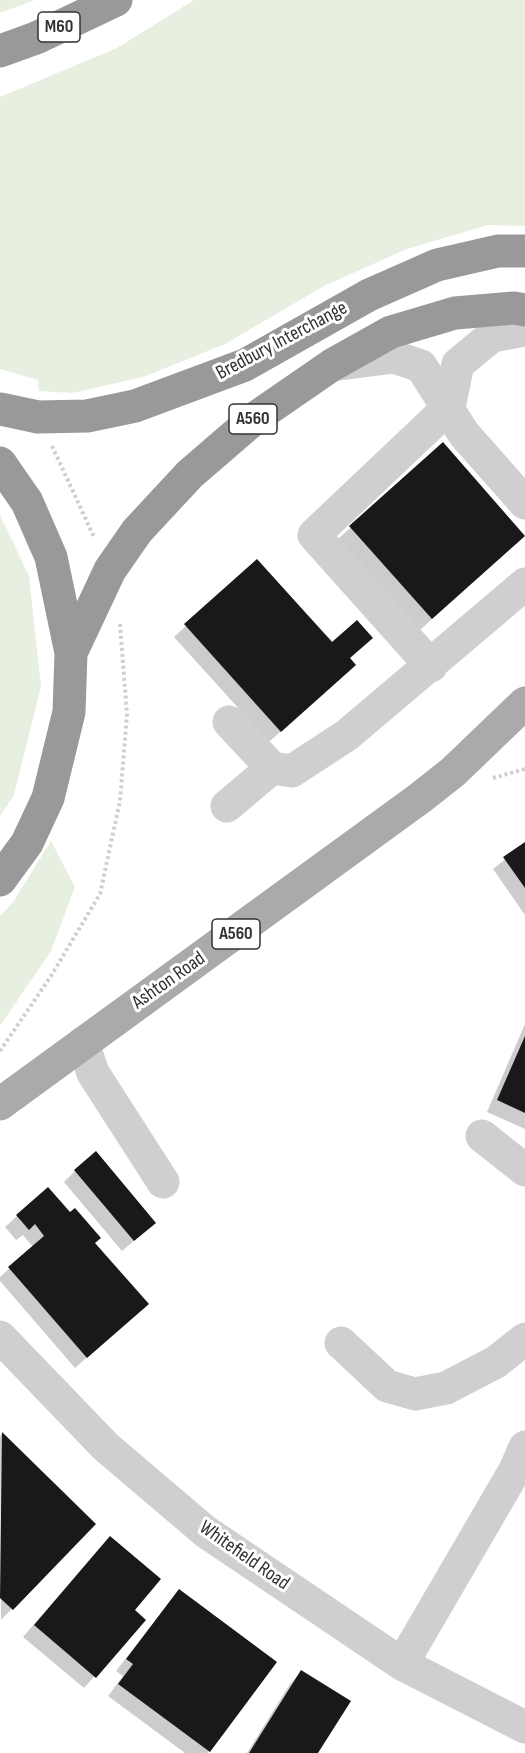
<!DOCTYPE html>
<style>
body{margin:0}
canvas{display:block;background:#fff}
</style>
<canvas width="525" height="1753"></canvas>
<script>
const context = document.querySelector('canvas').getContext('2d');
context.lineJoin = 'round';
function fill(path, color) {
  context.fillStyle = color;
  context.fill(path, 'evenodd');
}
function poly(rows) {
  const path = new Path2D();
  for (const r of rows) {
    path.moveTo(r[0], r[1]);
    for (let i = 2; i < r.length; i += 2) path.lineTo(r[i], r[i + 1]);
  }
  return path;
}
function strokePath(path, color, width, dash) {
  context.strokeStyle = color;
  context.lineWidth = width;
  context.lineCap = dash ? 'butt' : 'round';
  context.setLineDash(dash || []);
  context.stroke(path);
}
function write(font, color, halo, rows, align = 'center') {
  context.font = font + ' "Sofia Sans Condensed",sans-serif';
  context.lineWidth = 6;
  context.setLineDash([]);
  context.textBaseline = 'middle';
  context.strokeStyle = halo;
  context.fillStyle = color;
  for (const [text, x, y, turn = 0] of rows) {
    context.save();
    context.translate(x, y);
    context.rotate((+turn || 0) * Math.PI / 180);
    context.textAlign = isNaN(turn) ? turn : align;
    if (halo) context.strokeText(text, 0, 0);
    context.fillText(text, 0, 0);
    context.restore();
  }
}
const green = poly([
 [0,0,35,0,0,13],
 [194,0,525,0,525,226,488,225,407,249,324,286,225,344,143,377,72,393,39,391,38,380,0,369,0,97,117,48],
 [0,515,29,576,41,687,14,795,0,816],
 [51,841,75,887,51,951,0,1026,0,916,13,902]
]);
const shadow = poly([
 [443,444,524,535,420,630,338,539],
 [257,561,349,659,342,676,269,742,174,637],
 [525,844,525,915,493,869],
 [525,1024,525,1129,487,1112],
 [75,1171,142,1234,122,1251,64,1182],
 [47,1189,94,1243,135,1315,75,1368,0,1281,0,1277,33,1247,23,1235,16,1240,5,1227],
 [2,1434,94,1524,1,1620,0,1436],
 [99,1549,132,1610,144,1620,84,1688,23,1637],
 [179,1591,209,1751,207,1753,185,1753,108,1696,123,1676,116,1671],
 [301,1672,317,1753,247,1753,290,1684]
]);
const building = poly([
 [443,442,525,536,432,619,349,526],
 [257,559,332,642,357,620,373,638,350,658,356,665,281,732,184,624],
 [525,842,525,888,503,857],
 [525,1036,525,1113,497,1100],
 [96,1151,156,1223,134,1241,74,1170],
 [48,1187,70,1212,75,1208,101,1238,95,1243,149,1304,87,1358,8,1267,44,1236,35,1224,29,1230,16,1215],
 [2,1432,96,1524,13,1610,0,1598],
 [110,1536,161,1579,135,1610,146,1620,96,1678,34,1625],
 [179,1589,277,1662,210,1752,118,1684,133,1664,126,1659],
 [301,1670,351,1701,318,1753,249,1753]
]);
const path = poly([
 [52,446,94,537],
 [493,778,525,769],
 [0,1051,51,976,100,894,120,801,127,714,120,624]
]);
const minor = poly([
 [332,365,394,357,421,366,464,434,525,503],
 [431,666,314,535,449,407,458,364,492,336,525,330],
 [229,722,272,768,292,771,347,735,525,584],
 [227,806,272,768],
 [83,1043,93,1073,163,1182],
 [482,1136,525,1170],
 [0,1337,106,1447,206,1532,402,1664,525,1727],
 [341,1343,387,1386,415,1394,446,1388,496,1362,525,1339],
 [402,1664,515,1470,525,1447]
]);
const major = poly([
 [0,1104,420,798,453,772,525,703]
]);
const highway = poly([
 [0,51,36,38,116,0],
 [0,409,38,417,87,416,135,406,245,365,369,295,437,265,498,251,525,251],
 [0,463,27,502,51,557,71,653,69,712,48,798,27,843,0,880],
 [71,653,110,570,137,531,190,474,255,418,332,365,391,332,455,313,514,308,525,310]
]);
const shields = [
 [59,27,42],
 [253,419,48],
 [236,934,48]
];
const shieldNames = [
 ["M60",59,27],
 ["A560",253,419],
 ["A560",236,934]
];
const streetNames = [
 ["Bredbury Interchange",282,341,-28],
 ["Ashton Road",169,981,-35],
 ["Whitefield Road",244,1556,35]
];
fill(green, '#e7efe1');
fill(shadow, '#0003');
fill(building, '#191919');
strokePath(path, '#cfcfcf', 4, [3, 3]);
strokePath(minor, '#cfcfcf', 33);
strokePath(major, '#aaa', 33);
strokePath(highway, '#999', 33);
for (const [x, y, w] of shields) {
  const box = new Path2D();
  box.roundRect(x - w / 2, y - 15, w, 30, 4.5);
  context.fillStyle = '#fff';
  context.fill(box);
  strokePath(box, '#323232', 1.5);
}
write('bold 18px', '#323232', null, shieldNames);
write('20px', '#323232', '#fff', streetNames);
</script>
